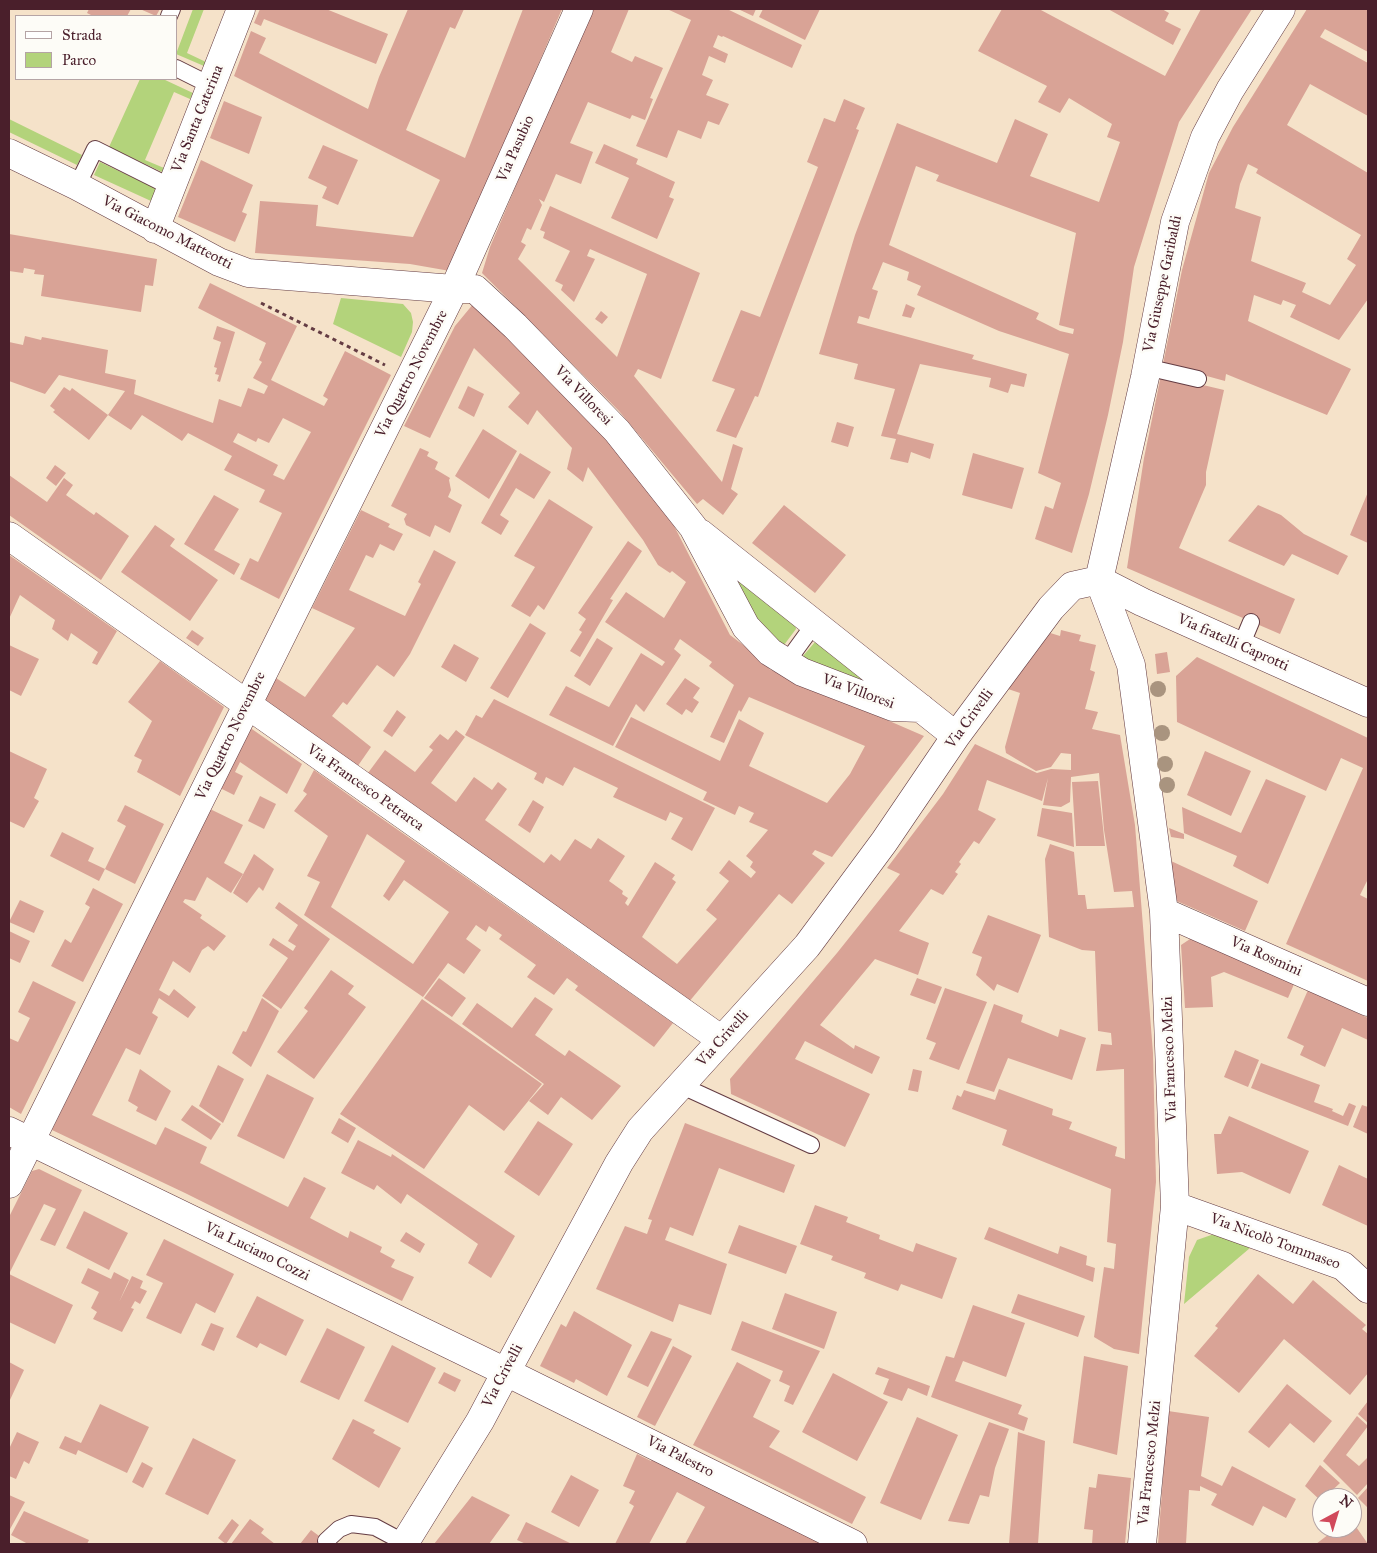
<!DOCTYPE html>
<meta charset="utf-8">
<style>
body{margin:0}
#map{position:relative;width:1377px;height:1553px;overflow:hidden;background:#f5e2c9;font-family:"IM FELL Great Primer",serif}
canvas{display:block}
.frame{position:absolute;inset:0;border:10px solid #4a1f2b;pointer-events:none}
.legend{position:absolute;left:15px;top:15px;width:162px;height:65px;box-sizing:border-box;background:#fdfcf7;border:1px solid #b5a4a5;margin:0;padding:6px 9px;list-style:none;font-size:15px;color:#4a1f2b}
.legend li{display:flex;align-items:center;gap:10px;height:25px}
.legend b{width:25px;border:1px solid #b5a4a5}
.north{position:absolute;left:1312px;top:1488px;width:50px;height:50px;box-sizing:border-box;background:#fdfcf7;border:1px solid #b5a4a5;border-radius:50%;rotate:39deg;font-size:14px;font-weight:700;line-height:20px;text-align:center;color:#4a1f2b}
.north::after{content:'';display:block;margin:auto;width:18px;height:22px;background:#d1495b;clip-path:polygon(50% 0,100% 100%,50% 72%,0 100%)}
</style>
<div id="map">
<canvas width="1377" height="1553"></canvas>
<div class="frame"></div>
<ul class="legend">
<li><b style="height:6px;background:#fff"></b>Strada</li>
<li><b style="height:14px;background:#b3d37b"></b>Parco</li>
</ul>
<div class="north">N</div>
</div>
<script>
const context = document.querySelector('canvas').getContext('2d');
context.lineJoin = 'round';
function fill(path, color) {
  context.fillStyle = color;
  context.fill(path, 'evenodd');
}
function poly(rows) {
  const path = new Path2D();
  for (const r of rows) {
    path.moveTo(r[0], r[1]);
    for (let i = 2; i < r.length; i += 2) path.lineTo(r[i], r[i + 1]);
  }
  return path;
}
function strokePath(path, color, width, dash) {
  context.strokeStyle = color;
  context.lineWidth = width;
  context.lineCap = dash ? 'butt' : 'round';
  context.setLineDash(dash || []);
  context.stroke(path);
}
function write(font, color, halo, rows, align = 'center') {
  context.font = font + ' "IM FELL Great Primer",serif';
  context.lineWidth = 5;
  context.setLineDash([]);
  context.textBaseline = 'middle';
  context.strokeStyle = halo;
  context.fillStyle = color;
  for (const [text, x, y, turn = 0] of rows) {
    context.save();
    context.translate(x, y);
    context.rotate((+turn || 0) * Math.PI / 180);
    context.textAlign = isNaN(turn) ? turn : align;
    if (halo) context.strokeText(text, 0, 0);
    context.fillText(text, 0, 0);
    context.restore();
  }
}
const green = poly([
 [193,9,204,9,187,53,206,62,204,66,176,54],
 [140,79,163,79,193,93,190,99,174,92,145,160,164,168,162,172,109,147],
 [9,119,82,155,77,165,9,132],
 [100,162,157,189,151,201,94,175],
 [341,298,403,304,411,313,413,322,412,332,401,357,333,324],
 [736,581,743,581,795,623,796,629,784,645,777,647,736,588],
 [822,641,868,678,864,687,807,664,803,656,815,642],
 [1214,1234,1250,1248,1184,1304,1189,1257,1197,1240]
]);
const building = poly([
 [89,9,131,9,127,16,93,16,87,13],
 [140,9,160,9,156,16],
 [260,9,326,9,388,34,376,64,264,19,261,26,254,23],
 [408,9,464,9,455,29,450,27,406,130,465,158,523,9,562,9,450,271,410,264,255,253,260,201,318,205,316,226,413,237,440,180,234,76,251,31,266,38,259,53,368,109,379,77],
 [591,9,629,9,611,52,632,62,635,56,663,68,650,98,653,99,645,120,632,115,630,119,588,102,570,143,593,152,581,184,556,174,544,202,539,199,542,205,531,230,527,228,521,242,526,245,518,259,617,357,647,274,590,249,587,256,595,259,574,302,561,290,563,285,555,281,570,251,543,238,545,232,540,230,550,206,700,273,661,379,638,369,634,376,722,482,733,444,743,448,731,489,738,494,723,515,703,499,697,504,619,411,482,273,490,247],
 [667,9,727,9,802,45,792,68,723,36,722,37,718,35,713,47,728,54,725,63,709,56,702,75,713,80,706,95,729,104,719,125,708,121,701,139,678,130,667,158,636,146,691,20],
 [738,9,756,9,753,16],
 [763,9,820,9,805,40,759,17],
 [1002,9,1039,9,1165,76,1201,9,1252,9,1179,122,1134,267,1123,342,1108,415,1089,494,1072,553,1035,539,1045,506,1053,509,1061,483,1038,473,1069,354,999,331,917,295,921,286,907,280,909,272,883,262,872,289,878,291,869,319,859,316,857,323,974,355,972,359,1027,374,1024,387,1011,384,1008,393,989,387,991,378,920,364,897,434,934,444,930,459,911,452,908,463,890,459,896,439,881,436,895,389,854,379,858,364,819,354,855,235,897,123,997,163,1015,119,1048,134,1030,176,1099,202,1120,142,1107,137,1112,124,1069,98,1060,113,1038,102,1047,86,978,51],
 [916,166,939,175,936,181,1076,233,1059,325,1074,329,1073,334,1060,331,1036,319,1039,313,889,245],
 [1108,9,1162,9,1169,13,1165,21,1181,29,1173,45],
 [1307,9,1368,9,1368,52,1325,29,1320,37,1368,63,1368,116,1310,84,1287,125,1368,173,1368,299,1339,340,1290,317,1296,305,1283,300,1281,305,1254,295,1248,321,1351,369,1327,415,1226,374,1225,381,1163,364,1182,270,1209,173,1233,127],
 [1248,164,1258,169,1256,173,1361,235,1347,259,1356,265,1330,305,1302,292,1306,283,1251,261,1261,217,1235,208,1240,184],
 [844,99,865,108,856,129,859,130,758,397,755,396,736,438,716,431,735,389,712,381,741,310,760,317,818,167,807,162,824,118,835,122],
 [224,101,262,117,249,154,210,138],
 [604,144,638,159,636,164,675,182,669,197,674,199,657,239,611,218,629,178,595,163],
 [323,145,358,160,338,205,322,198,327,187,308,178],
 [201,160,253,185,242,212,247,214,235,242,178,217],
 [9,234,157,259,153,286,145,285,141,312,41,296,44,275,34,274,35,270,24,268,23,273,9,271],
 [210,283,297,326,271,380,324,406,328,399,323,396,345,351,391,375,279,599,240,579,250,558,258,562,282,513,259,502,265,490,224,470,232,456,188,433,182,441,142,415,131,430,108,415,125,391,59,375,45,394,9,381,9,342,23,345,25,336,41,340,42,337,108,350,105,373,136,380,134,394,213,423,219,399,241,407,248,388,264,394,268,386,253,378,262,362,259,360,266,343,198,308],
 [283,418,311,432,284,480,273,475,278,465,233,442,238,433,256,442,258,438,269,443],
 [474,303,615,445,670,518,730,635,771,666,769,669,924,736,832,857,815,850,812,854,825,863,792,904,779,894,688,1003,365,777,385,750,415,772,433,750,429,747,440,734,448,740,456,730,465,737,431,783,456,802,474,777,492,790,498,782,507,789,485,820,544,863,551,854,560,861,575,839,591,849,598,838,625,856,609,881,623,891,622,894,628,898,625,903,628,906,655,862,675,875,672,879,676,882,642,937,677,964,717,919,706,910,729,881,719,873,729,860,751,878,756,872,750,867,753,862,746,856,768,830,749,822,754,813,739,806,735,815,703,800,707,792,615,747,631,717,720,761,739,719,764,733,749,766,827,803,850,774,865,746,749,697,741,712,739,710,724,743,710,737,734,685,709,666,712,662,680,639,674,649,681,655,644,712,636,704,613,746,549,715,566,686,609,707,641,653,662,666,665,662,605,622,626,592,664,618,686,582,672,571,670,573,658,565,643,540,588,467,583,482,567,469,572,448,537,410,528,425,508,407,520,393,474,348,430,438,404,426,455,326],
 [906,304,915,308,911,318,902,316],
 [601,311,608,317,602,324,595,319],
 [217,326,235,332,220,382,217,381,219,375,215,374,217,368,214,367,221,342,213,339],
 [1161,375,1224,390,1206,472,1206,485,1179,548,1295,599,1280,634,1127,568,1144,458],
 [468,386,484,394,474,417,458,408],
 [64,387,70,391,72,388,108,415,89,440,53,412,55,410,50,406],
 [837,422,854,427,848,447,831,442],
 [483,429,517,451,489,499,455,476],
 [420,448,429,452,427,456,438,462,435,469,450,478,449,480,451,490,448,497,462,505,450,533,435,525,430,537,406,525,404,519,407,514,391,506],
 [520,453,551,472,534,499,516,488,500,515,509,521,501,535,481,523],
 [973,453,1024,468,1012,509,962,495],
 [55,465,66,473,56,486,46,478],
 [9,475,47,502,64,478,73,485,66,495,94,515,96,512,129,536,101,580,9,515],
 [1368,492,1368,543,1350,535],
 [214,495,239,509,214,550,240,564,234,575,184,544],
 [549,499,593,527,544,610,538,605,530,617,511,606,535,567,514,556],
 [784,505,846,555,815,593,752,543],
 [1258,505,1281,515,1304,534,1348,556,1338,575,1292,554,1284,566,1228,541],
 [361,510,390,524,388,527,403,534,394,551,380,544,373,558,366,555,349,590,405,616,421,584,418,582,434,550,456,562,410,654,394,677,377,665,347,705,343,702,332,716,371,747,355,770,262,705,276,678,305,697,355,628,312,608],
 [155,525,175,539,170,546,218,580,190,621,121,572],
 [628,541,642,551,610,599,613,600,580,657,570,651,582,632,579,630,586,619,578,613],
 [9,555,117,631,97,665,92,663,98,652,71,633,68,641,52,629,55,620,20,595,9,619],
 [530,623,546,633,508,698,490,688],
 [192,630,204,638,198,646,186,638],
 [1061,630,1081,635,1079,641,1096,645,1090,670,1095,672,1085,709,1098,712,1092,729,1120,735,1135,825,1153,1053,1156,1182,1139,1354,1114,1349,1094,1337,1104,1267,1114,1269,1116,1244,1107,1242,1111,1189,1002,1145,1007,1130,952,1109,957,1095,961,1097,964,1090,995,1100,999,1089,1053,1109,1052,1115,1072,1122,1069,1129,1117,1147,1115,1156,1125,1159,1124,1069,1096,1071,1101,1044,1112,1045,1111,1033,1098,1031,1095,951,1082,950,1049,937,1045,859,1050,844,1074,852,1078,895,1085,895,1087,909,1134,907,1132,891,1114,892,1104,830,1099,773,1071,777,1070,802,1061,807,1043,805,1048,778,1042,801,987,780,978,810,996,819,979,844,974,841,959,862,961,864,955,872,958,874,943,895,931,889,899,931,929,943,918,975,875,959,820,1025,854,1049,855,1045,880,1057,872,1074,805,1041,795,1059,870,1094,845,1147,731,1094,730,1079,837,953,900,874,887,868,943,794,975,744,1037,773,1051,769,1071,770,1071,754,1061,753,1051,767,1036,771,1006,753,1005,747,1020,693,1008,689,1031,651,1047,632,1060,636],
 [597,638,613,648,590,686,574,676],
 [454,644,479,658,466,682,441,667],
 [9,645,39,659,21,696,9,690],
 [1167,652,1170,672,1157,674,1155,654],
 [1197,657,1368,738,1368,879,1360,895,1368,899,1368,981,1286,944,1363,768,1341,758,1326,791,1177,722,1176,676],
 [160,661,224,707,180,796,137,772,142,760,134,756,152,721,128,702],
 [685,678,700,688,693,698,699,702,692,713,686,709,682,715,666,704],
 [494,699,715,808,692,851,671,839,683,818,670,812,666,821,613,797,618,788,574,767,563,786,546,777,543,784,534,779,537,773,465,735,476,715,482,718],
 [397,710,406,717,392,737,383,731],
 [249,727,302,764,287,794,240,762,235,772,243,776,234,795,220,788],
 [9,751,47,769,34,798,39,801,24,828,9,821],
 [1205,751,1251,771,1231,816,1187,795],
 [314,770,361,804,673,1023,654,1047,575,990,578,986,567,978,554,995,527,977,536,965,499,939,502,935,489,926,486,932,476,925,466,939,481,950,464,974,448,963,423,997,304,915,320,882,307,876,328,836,294,811,307,794,303,791],
 [367,834,405,861,383,896,389,901,404,880,449,912,413,964,331,907],
 [1266,779,1306,796,1268,884,1233,866,1237,856,1184,833,1182,807,1241,833],
 [1098,781,1105,846,1076,846,1072,782],
 [260,796,276,804,264,829,248,821],
 [533,800,544,807,530,833,518,825],
 [125,805,164,824,135,884,105,869,126,826,117,821],
 [1042,808,1072,813,1074,847,1037,836],
 [210,809,243,825,224,863,243,874,231,893,207,877,195,901,185,899,183,902,202,915,200,918,226,936,214,951,208,946,202,950,190,973,173,961,159,990,169,996,174,989,196,1007,188,1018,159,998,152,1013,158,1017,140,1055,126,1048,92,1115,156,1145,165,1127,207,1147,200,1163,288,1207,304,1177,326,1188,310,1218,348,1238,350,1231,382,1247,380,1252,395,1260,391,1267,414,1277,402,1301,185,1193,52,1130],
 [1169,828,1184,834,1184,839,1171,837],
 [62,832,94,848,88,861,105,869,99,881,50,856],
 [254,854,274,869,263,891,259,887,247,903,233,893],
 [1171,861,1258,901,1245,931,1172,899],
 [93,888,123,904,83,982,51,966,65,939,71,943,90,907,85,904],
 [20,900,44,911,34,933,9,922],
 [279,902,330,939,281,1009,262,996,288,958,269,945,273,938,293,951,296,946,288,941,298,925,275,908],
 [988,915,1041,935,1018,993,997,984,994,991,976,975,982,957,972,953],
 [9,931,30,941,20,963,9,958],
 [1196,935,1295,982,1288,998,1224,972,1211,977,1213,1007,1185,1008,1181,945],
 [331,970,354,986,348,994,366,1007,314,1079,277,1052,308,1011,304,1008],
 [439,978,466,998,452,1017,424,998],
 [917,978,942,987,935,1004,910,995],
 [33,981,76,1002,21,1114,9,1107,9,1038,18,1042,30,1018,18,1012],
 [945,988,987,1002,959,1070,929,1059,936,1043,926,1039],
 [1308,990,1368,1018,1368,1040,1342,1028,1325,1067,1300,1055,1304,1046,1287,1038],
 [535,997,553,1009,535,1035,565,1056,569,1050,621,1086,592,1120,561,1097,548,1115,529,1101,544,1084,462,1024,477,1003,512,1028],
 [262,998,279,1011,251,1067,232,1053,243,1031,246,1032],
 [422,999,542,1084,504,1131,469,1105,424,1169,340,1114],
 [994,1004,1023,1015,1021,1022,1058,1037,1060,1029,1086,1038,1072,1080,1008,1058,994,1092,966,1083],
 [1235,1050,1259,1060,1248,1087,1224,1077],
 [1261,1063,1320,1085,1314,1102,1333,1109,1332,1111,1343,1116,1349,1103,1356,1106,1348,1126,1251,1088],
 [218,1065,244,1079,223,1123,199,1106],
 [140,1069,171,1091,156,1121,136,1111,138,1107,128,1101],
 [913,1069,922,1071,918,1092,908,1090],
 [267,1074,314,1098,284,1159,237,1136],
 [192,1105,221,1124,211,1140,181,1120],
 [1362,1105,1368,1107,1368,1134,1353,1127],
 [1229,1116,1309,1151,1290,1194,1242,1172,1217,1174,1214,1134,1221,1134],
 [339,1118,356,1128,348,1143,331,1133],
 [538,1121,573,1144,539,1196,504,1172],
 [685,1123,795,1165,784,1193,719,1168,693,1236,670,1227,665,1240,727,1264,711,1315,679,1304,673,1322,596,1289,625,1226,647,1234,652,1220,648,1219],
 [358,1140,391,1157,392,1154,515,1236,491,1278,468,1263,478,1244,407,1194,401,1204,377,1185,374,1190,341,1173],
 [1339,1165,1368,1179,1368,1226,1322,1205],
 [39,1169,82,1190,55,1246,40,1240,56,1209,44,1204,9,1274,73,1305,55,1344,9,1322,9,1217,32,1171],
 [815,1205,848,1217,846,1222,880,1235,879,1239,913,1252,916,1243,957,1258,942,1299,901,1284,898,1291,864,1278,866,1273,831,1260,833,1256,800,1244],
 [84,1211,128,1233,109,1270,66,1248],
 [739,1225,797,1246,786,1274,728,1253],
 [989,1227,1058,1254,1060,1246,1087,1256,1086,1265,1095,1268,1093,1282,984,1239],
 [406,1232,425,1244,420,1253,400,1241],
 [164,1239,234,1274,215,1313,196,1303,181,1334,146,1318,163,1283,146,1275],
 [88,1268,111,1279,114,1272,129,1280,119,1302,132,1276,143,1281,140,1288,147,1291,140,1304,135,1301,131,1308,134,1309,122,1332,93,1319,97,1312,91,1308,99,1292,81,1283],
 [1258,1274,1293,1304,1313,1280,1366,1325,1362,1329,1368,1334,1368,1373,1350,1395,1284,1339,1239,1393,1194,1356,1218,1328,1215,1326],
 [785,1293,837,1312,824,1349,772,1329],
 [1018,1294,1085,1316,1078,1337,1011,1313],
 [257,1296,304,1320,286,1356,260,1343,257,1348,236,1337],
 [973,1305,1025,1323,1006,1377,963,1361,955,1381,1022,1405,1018,1414,1028,1418,1024,1431,931,1397,946,1356,954,1358],
 [574,1311,632,1345,607,1396,576,1379,574,1383,540,1366,561,1324,566,1327],
 [742,1321,820,1351,793,1405,784,1401,790,1386,779,1381,783,1371,731,1350],
 [211,1323,224,1328,214,1351,201,1345],
 [327,1328,365,1347,339,1400,300,1382],
 [651,1331,672,1339,648,1387,627,1377],
 [392,1345,436,1368,408,1423,364,1401],
 [673,1346,692,1356,655,1426,637,1417],
 [1084,1356,1128,1366,1117,1455,1073,1443],
 [9,1362,24,1370,9,1402],
 [737,1362,771,1380,753,1417,780,1431,769,1447,866,1497,852,1524,693,1445],
 [878,1367,930,1386,927,1396,908,1388,902,1401,883,1394,889,1379,875,1374],
 [444,1372,461,1380,455,1392,438,1383],
 [833,1373,888,1402,857,1461,802,1432],
 [1287,1384,1332,1421,1314,1443,1290,1423,1269,1448,1248,1432],
 [1368,1401,1368,1423,1358,1414],
 [100,1404,149,1427,127,1473,78,1450,76,1455,59,1448,65,1436,81,1443],
 [1168,1411,1209,1417,1201,1476,1222,1486,1232,1466,1296,1499,1286,1518,1263,1506,1253,1526,1211,1505,1217,1494,1200,1486,1200,1491,1189,1490,1186,1544,1158,1544],
 [1357,1416,1368,1426,1346,1455,1359,1466,1368,1457,1368,1483,1357,1495,1323,1461],
 [917,1417,958,1435,921,1520,880,1503],
 [353,1419,375,1430,373,1433,401,1448,379,1488,332,1459],
 [989,1422,1009,1429,995,1468,989,1497,980,1495,969,1524,948,1521],
 [17,1432,39,1442,29,1464,24,1461,16,1479,9,1476,9,1449],
 [1018,1432,1045,1441,1038,1544,1009,1544],
 [193,1438,236,1460,208,1515,165,1494],
 [655,1453,840,1544,685,1544,705,1507,677,1492,649,1544,615,1544,634,1506,629,1503,635,1491,623,1486,637,1454,651,1461],
 [142,1462,153,1468,143,1488,132,1482],
 [1320,1465,1340,1483,1321,1501,1305,1486],
 [1098,1474,1131,1478,1125,1544,1092,1544,1093,1530,1084,1529,1089,1487,1096,1488],
 [571,1475,599,1490,579,1527,551,1512],
 [1368,1487,1368,1508,1358,1498],
 [9,1495,25,1502,9,1531],
 [472,1496,510,1515,489,1544,434,1544],
 [24,1511,89,1540,87,1544,28,1544,11,1535],
 [232,1519,239,1525,226,1544,218,1538],
 [250,1519,264,1529,261,1533,275,1544,231,1544],
 [1352,1521,1368,1544,1316,1544,1337,1528,1352,1528],
 [526,1522,545,1531,572,1544,526,1544,517,1540],
 [311,1530,330,1544,300,1544]
]);
const path = poly([
 [261,303,385,365]
]);
const lane = poly([
 [169,16,172,9],
 [176,68,212,86],
 [77,186,95,149,171,187],
 [1146,367,1198,379],
 [1241,646,1251,622],
 [786,663,815,623],
 [680,1085,811,1145],
 [326,1541,339,1529,351,1524,375,1527,405,1543]
]);
const street = poly([
 [9,153,77,186,219,262,248,273,454,289,475,289,515,326,617,431,693,527,746,627,770,652,802,672,893,707,921,708],
 [155,229,241,9],
 [700,533,956,736],
 [9,536,722,1040],
 [1099,580,1142,602,1368,703],
 [1164,912,1368,1002],
 [9,1184,454,289,579,9],
 [1175,1206,1343,1266,1368,1289],
 [853,1544,506,1372,619,1163,640,1130,807,946,884,842,956,736,1051,608,1072,586,1099,580],
 [1142,1544,1175,1206,1164,912,1131,665,1099,580,1145,377,1175,222,1205,137,1230,90,1281,9]
]);
const secondary = poly([
 [9,1131,506,1372,480,1421,404,1544]
]);
const trees = [
 [1158,689],
 [1162,733],
 [1165,764],
 [1167,785]
];
const streetNames = [
 ["Via Santa Caterina",198,119,-68],
 ["Via Pasubio",516,149,-66],
 ["Via Giacomo Matteotti",167,233,27],
 ["Via Giuseppe Garibaldi",1163,284,-78],
 ["Via Quattro Novembre",412,374,-63],
 ["Via Villoresi",583,396,46],
 ["Via fratelli Caprotti",1233,643,24],
 ["Via Villoresi",858,692,20],
 ["Via Crivelli",970,719,-54],
 ["Via Quattro Novembre",231,736,-64],
 ["Via Francesco Petrarca",365,788,35],
 ["Via Rosmini",1266,957,24],
 ["Via Crivelli",723,1039,-48],
 ["Via Francesco Melzi",1170,1059,-92],
 ["Via Nicolò Tommaseo",1275,1242,20],
 ["Via Luciano Cozzi",257,1252,26],
 ["Via Crivelli",503,1376,-62],
 ["Via Palestro",680,1457,27],
 ["Via Francesco Melzi",1150,1463,-84]
];
fill(green, '#b3d37b');
fill(building, '#d9a396');
strokePath(lane, '#643c43', 18);
strokePath(street, '#643c43', 29);
strokePath(secondary, '#643c43', 29);
strokePath(path, '#643c43', 3, [4, 4]);
strokePath(lane, '#fff', 16);
strokePath(street, '#fff', 28);
strokePath(secondary, '#fff', 28);
context.fillStyle = '#a9947f';
for (const [x, y] of trees) {
  context.beginPath();
  context.arc(x, y, 8, 0, 2 * Math.PI);
  context.fill();
}
write('15px', '#4a1f2b', '#fdfcf7', streetNames);
</script>
